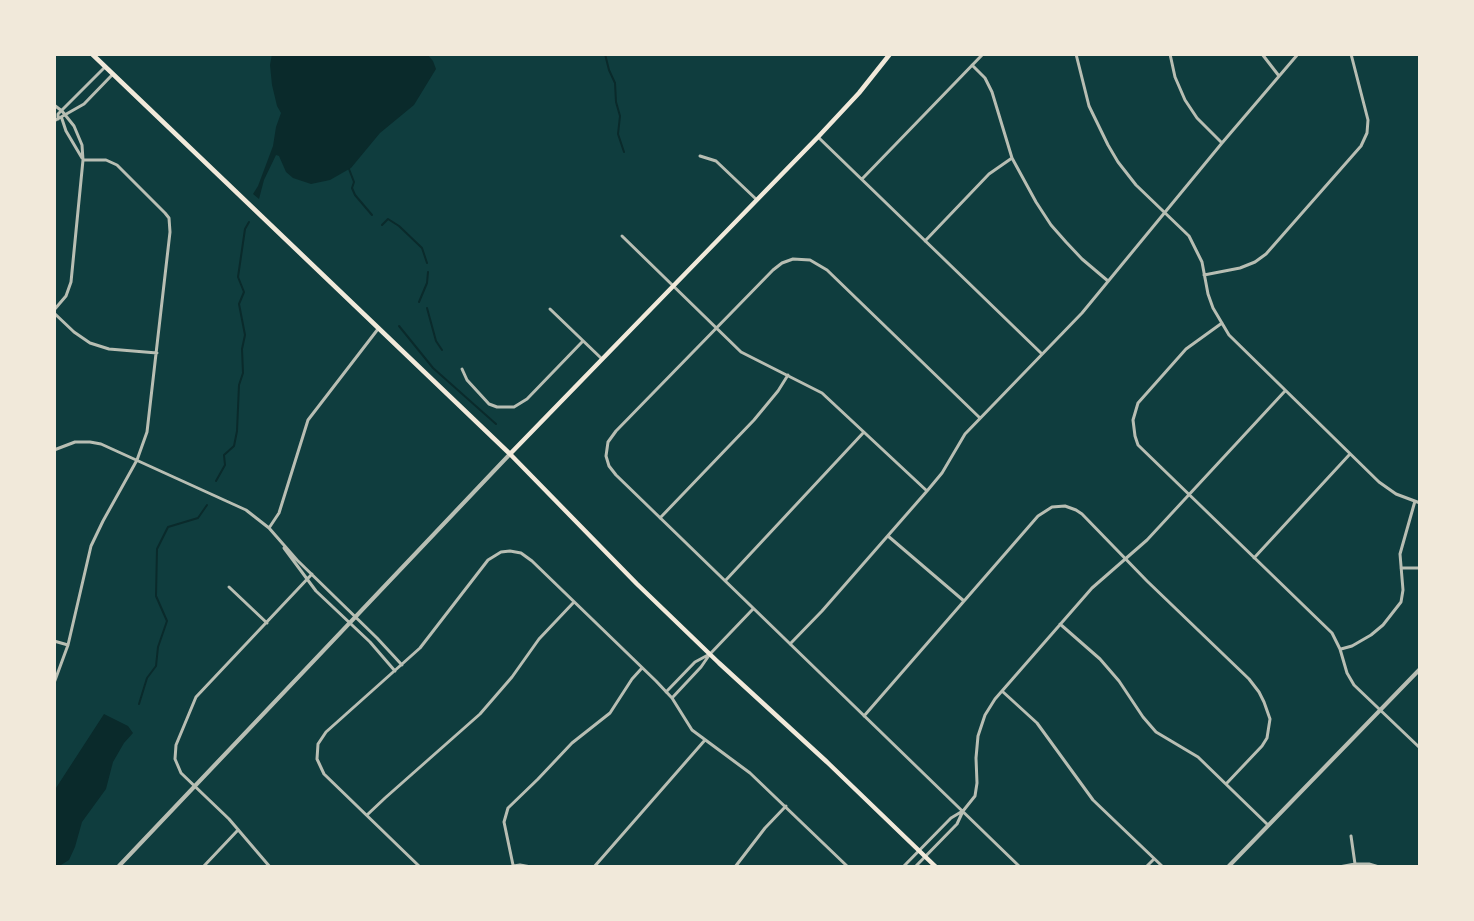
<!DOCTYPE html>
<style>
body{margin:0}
#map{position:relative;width:1474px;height:921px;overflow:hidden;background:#0f3d3e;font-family:Helvetica,sans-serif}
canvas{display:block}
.frame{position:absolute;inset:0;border:56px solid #f1e9da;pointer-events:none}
</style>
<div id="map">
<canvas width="1474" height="921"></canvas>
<div class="frame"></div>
</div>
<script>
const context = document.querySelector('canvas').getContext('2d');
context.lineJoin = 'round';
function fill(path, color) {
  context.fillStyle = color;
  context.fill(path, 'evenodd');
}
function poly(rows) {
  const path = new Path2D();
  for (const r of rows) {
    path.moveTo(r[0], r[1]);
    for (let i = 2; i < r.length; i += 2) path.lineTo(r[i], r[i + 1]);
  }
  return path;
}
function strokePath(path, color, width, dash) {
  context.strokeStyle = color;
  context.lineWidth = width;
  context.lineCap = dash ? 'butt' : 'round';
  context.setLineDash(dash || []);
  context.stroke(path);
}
const water = poly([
 [272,54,427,54,433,61,436,69,414,105,380,133,351,168,330,180,311,184,293,178,286,172,279,156,276,155,264,180,259,199,253,194,258,186,273,146,276,127,281,113,277,106,272,85,270,65],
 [104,714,128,726,133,733,124,743,113,762,106,789,82,822,75,847,69,860,61,865,54,866,54,791]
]);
const stream = poly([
 [605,54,609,70,615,83,616,102,620,116,618,134,624,152],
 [349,169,354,182,352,188,355,195,372,215],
 [382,225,388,219,399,226,422,248,427,263],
 [419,302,427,283,428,272],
 [427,308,436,341,442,350],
 [399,326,433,368,496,424],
 [216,481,225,465,224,455,234,446,237,431,239,385,243,373,242,349,245,335,239,304,244,292,238,277,245,229,249,222],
 [139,704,147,678,156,666,158,647,167,621,156,596,157,549,168,527,198,518,207,505]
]);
const minor = poly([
 [1076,54,1089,106,1108,145,1118,162,1136,185,1189,236,1202,262,1208,294,1213,308,1229,335,1379,482,1396,494,1420,503],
 [1170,54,1175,77,1185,100,1197,118,1222,143],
 [1262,54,1279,76],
 [972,65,985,78,992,92,1012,158,1036,202,1051,225,1066,242,1082,259,1108,281],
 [54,105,62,111,74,126,82,145,83,160,71,282,66,296,54,310],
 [58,119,58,114,105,67],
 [62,119,66,131,82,158],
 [54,121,84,104,113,74],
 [818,137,1042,354],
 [700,156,716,161,757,200],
 [862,179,983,54],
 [622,236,741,352,822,393,927,491],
 [925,241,989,174,1012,158],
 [1204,275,1240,268,1255,262,1266,254,1361,146,1367,133,1368,120,1351,54],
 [550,309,602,359],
 [54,313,74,332,90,343,109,349,157,353],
 [1222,323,1186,349,1138,403,1133,420,1135,436,1138,445,1332,633,1340,649,1347,673,1354,685,1420,748],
 [462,369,467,380,489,404,497,407,514,407,527,399,583,341],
 [980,418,827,270,810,260,793,259,782,263,773,270,616,431,608,442,606,456,609,466,616,475,1020,867],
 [54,450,75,442,90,442,101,444,246,510,269,528,297,560,377,638,402,665],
 [660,518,754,420,778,391,788,375],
 [269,528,279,513,308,420,378,329],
 [888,536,964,601],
 [284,548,316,591,370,642,395,671],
 [1254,558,1350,454],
 [1401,568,1420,568],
 [725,581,864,432],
 [229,587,267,623],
 [1060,624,1100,659,1119,681,1143,717,1156,732,1198,757,1268,825],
 [54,641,68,645],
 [790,644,822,611,927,491,942,473,965,434,1082,313,1222,143,1298,54],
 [1341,649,1352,646,1371,635,1383,625,1401,602,1403,590,1400,554,1415,501],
 [54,683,68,645,91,546,103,521,137,460,147,432,170,232,169,218,165,213,117,165,106,160,83,160],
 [1002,691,1037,723,1093,800,1163,867],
 [666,692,695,662,708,655],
 [672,698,701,667,710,654,753,609],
 [864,716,1038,516,1052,507,1065,506,1076,510,1082,514,1147,581,1249,679,1259,692,1264,702,1270,719,1267,738,1262,746,1226,784],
 [367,815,385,798,480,714,512,677,539,639,574,602],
 [1351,836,1355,864],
 [513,865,504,822,508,808,538,779,572,743,610,713,632,679,642,668],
 [203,867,238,830],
 [270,867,229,819,181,773,175,759,176,745,196,697,312,574],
 [420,867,324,774,317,759,318,744,326,732,420,648,488,560,501,552,510,551,521,553,532,561,656,681,672,698,692,730,750,773,848,867],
 [507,867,520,865,531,867],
 [594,867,705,740],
 [735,867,765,828,786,806],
 [903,867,951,818,961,812],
 [915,867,957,824,963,811,975,796,977,783,976,758,978,736,985,715,995,699,1092,588,1147,540,1285,391],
 [1146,867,1154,859],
 [1339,867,1355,864,1369,864,1379,867]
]);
const tertiary = poly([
 [118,867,510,454],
 [1228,867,1420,669]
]);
const secondary = poly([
 [92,54,510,454,637,584,719,663,827,762,936,867],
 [510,454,818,137,859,93,890,54]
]);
fill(water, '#0a2a2b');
strokePath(stream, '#0a2a2b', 2);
strokePath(minor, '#b8beb3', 3);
strokePath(tertiary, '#b8beb3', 4);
strokePath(secondary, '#f1e9da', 4.5);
</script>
